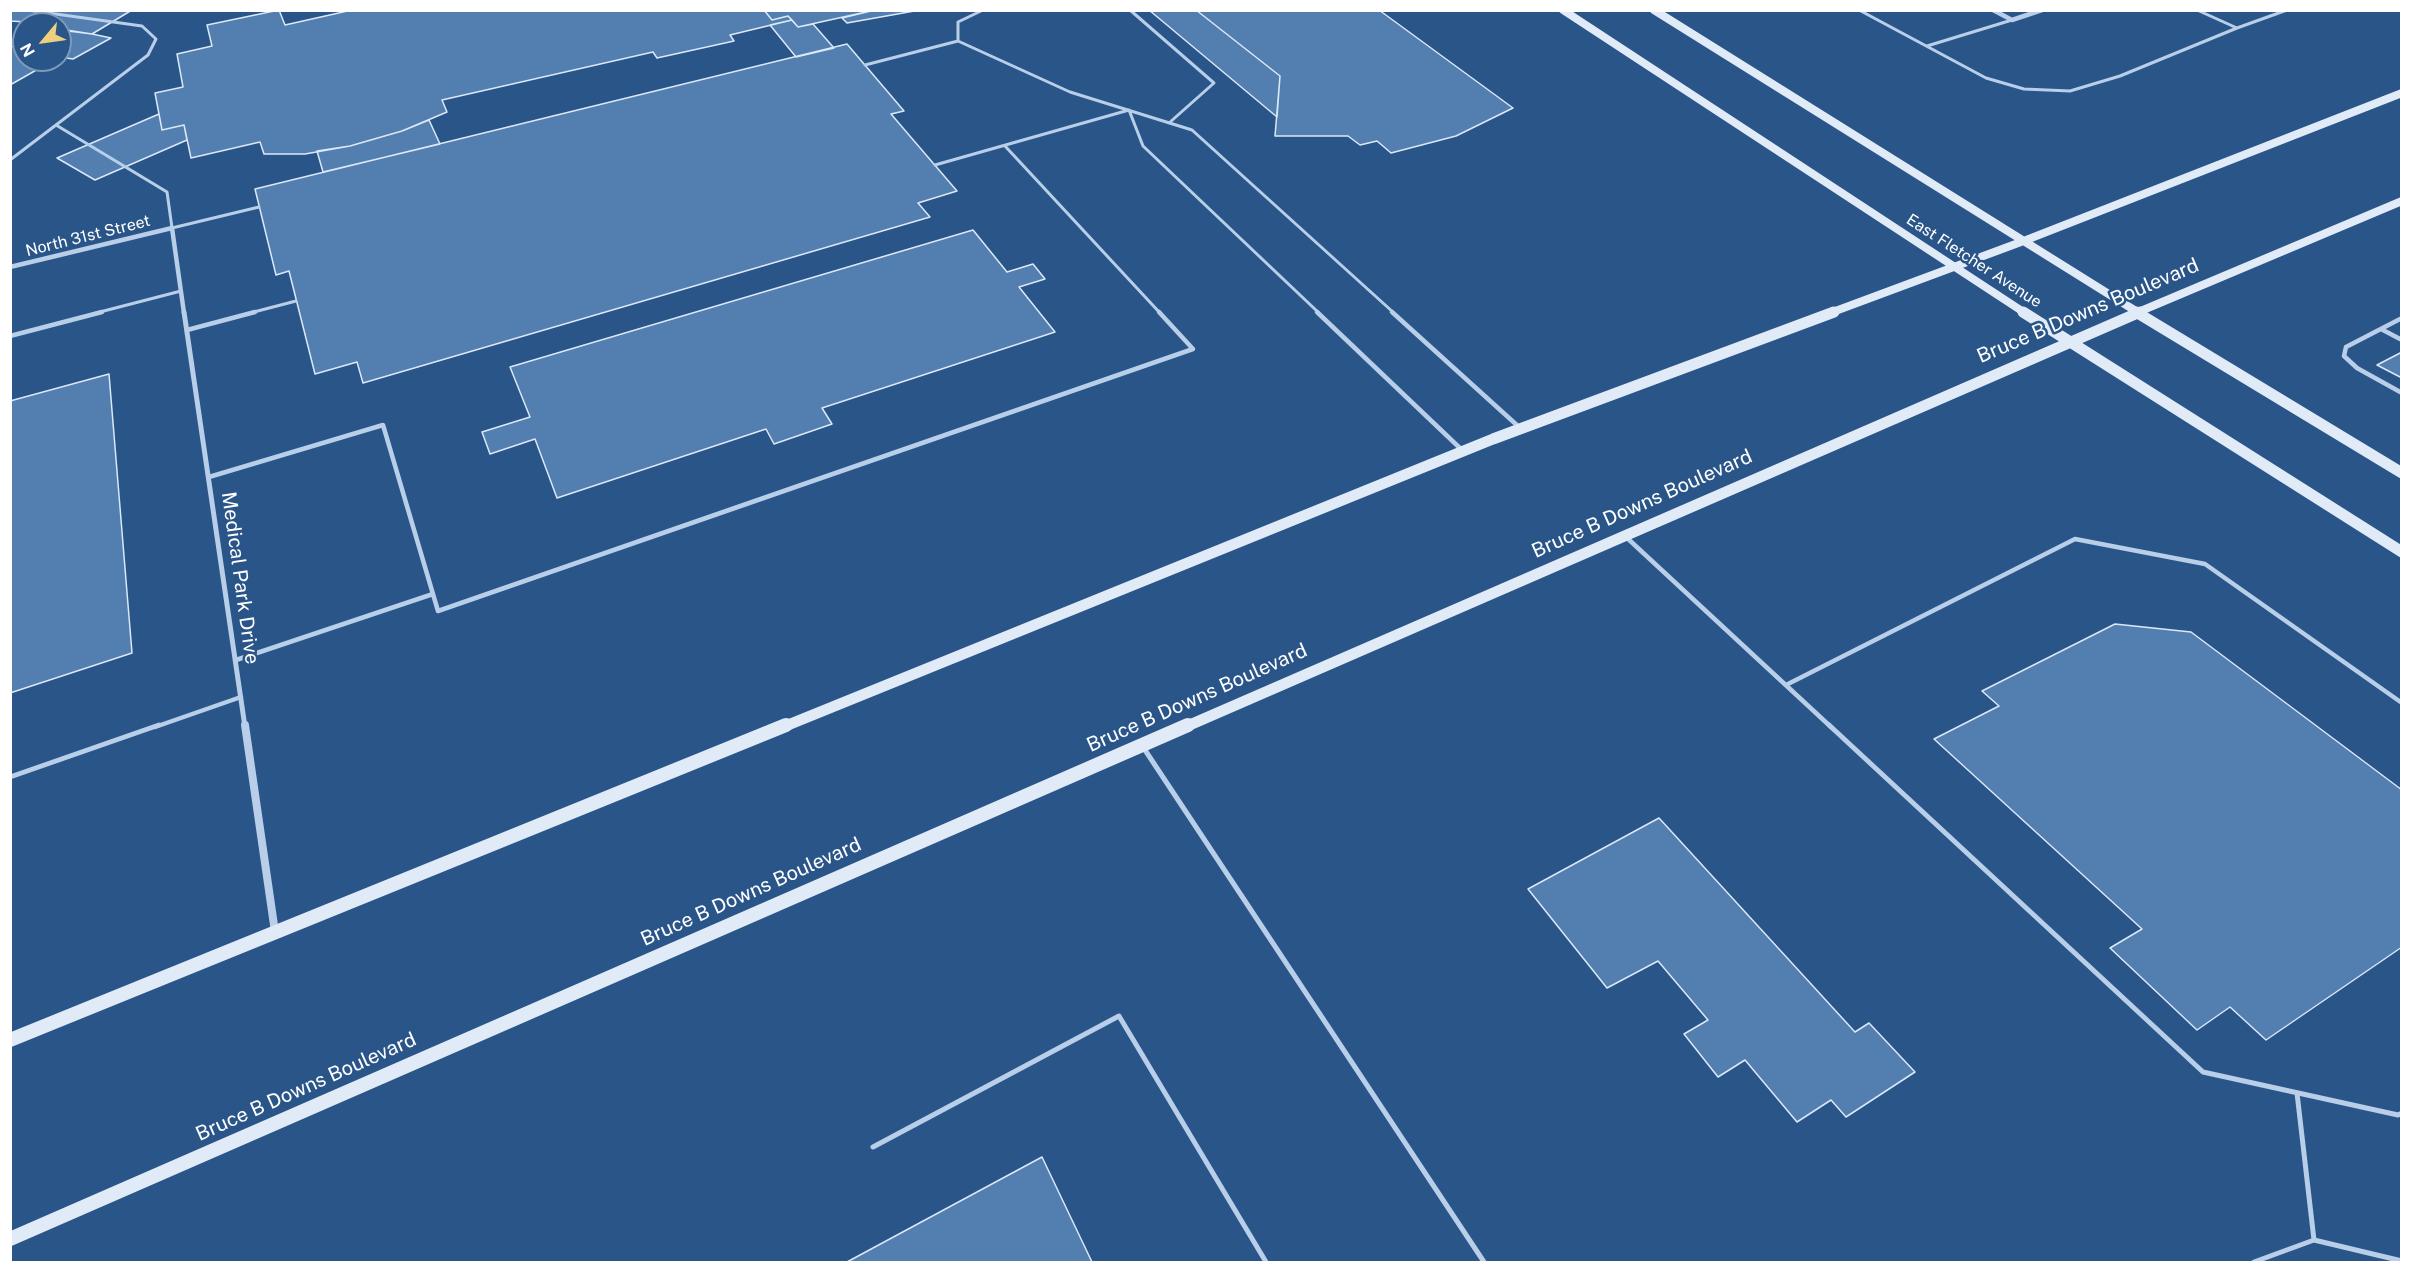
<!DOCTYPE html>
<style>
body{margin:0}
#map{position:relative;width:2412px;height:1273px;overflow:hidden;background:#2a5589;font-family:"Public Sans",sans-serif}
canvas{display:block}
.frame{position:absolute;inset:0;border:12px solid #fff;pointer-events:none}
.north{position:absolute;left:12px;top:12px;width:60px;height:60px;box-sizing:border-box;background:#2a5589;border:2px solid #7f99b8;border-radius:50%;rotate:241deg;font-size:16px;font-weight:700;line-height:24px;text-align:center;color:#fff}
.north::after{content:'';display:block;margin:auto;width:21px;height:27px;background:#efce7f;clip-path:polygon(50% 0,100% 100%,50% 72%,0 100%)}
</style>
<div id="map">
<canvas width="2412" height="1273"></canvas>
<div class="frame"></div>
<div class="north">N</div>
</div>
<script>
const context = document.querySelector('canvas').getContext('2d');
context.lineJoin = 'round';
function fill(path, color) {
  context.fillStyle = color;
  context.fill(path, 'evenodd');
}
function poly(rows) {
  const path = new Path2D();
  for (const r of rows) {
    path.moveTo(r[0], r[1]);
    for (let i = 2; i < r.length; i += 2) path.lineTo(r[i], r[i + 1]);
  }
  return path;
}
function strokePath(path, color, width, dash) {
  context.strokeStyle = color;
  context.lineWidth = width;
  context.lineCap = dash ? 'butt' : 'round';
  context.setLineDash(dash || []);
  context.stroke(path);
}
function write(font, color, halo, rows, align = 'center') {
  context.font = font + ' "Public Sans",sans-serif';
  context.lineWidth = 5;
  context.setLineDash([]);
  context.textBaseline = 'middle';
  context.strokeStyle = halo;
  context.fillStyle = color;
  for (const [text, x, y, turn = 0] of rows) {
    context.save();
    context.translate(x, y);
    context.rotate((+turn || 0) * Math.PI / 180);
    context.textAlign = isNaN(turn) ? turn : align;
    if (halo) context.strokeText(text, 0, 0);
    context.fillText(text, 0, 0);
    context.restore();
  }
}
const building = poly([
 [10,10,132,10,92,34,60,29,60,24,10,21,10,10],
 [279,10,285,25,352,10,764,10,772,20,788,16,792,20,730,35,734,41,657,58,653,52,442,100,447,112,402,131,350,146,305,154,264,154,260,142,191,158,184,125,162,130,155,93,183,87,177,54,212,46,207,25,279,10],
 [764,10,875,10,798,27,788,16,772,20,764,10],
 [875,10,920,10,847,23,842,18,875,10],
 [1149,10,1196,10,1280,76,1277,117,1149,10],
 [1196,10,1379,10,1513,108,1456,136,1391,153,1377,141,1360,145,1348,136,1275,136,1280,76,1196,10],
 [792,20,798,27,813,24,834,48,796,57,770,25,792,20],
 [60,30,92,34,111,38,73,59,60,57,60,30],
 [847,44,904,111,891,114,957,191,918,203,930,217,363,383,357,362,315,374,289,271,276,275,255,189,847,44],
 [10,46,24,48,24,60,54,60,10,85,10,46],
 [159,114,162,130,184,125,187,140,95,180,57,158,159,114],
 [429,120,440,144,323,172,317,151,350,146,402,131,429,120],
 [973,230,1007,272,1033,264,1045,279,1019,287,1055,332,822,408,832,424,774,444,766,429,557,498,535,439,490,454,482,432,530,417,510,367,973,230],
 [2402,352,2402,378,2377,365,2402,352],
 [109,374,132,653,10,693,10,401,109,374],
 [2115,624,2191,632,2402,790,2402,947,2266,1040,2230,1007,2197,1030,2110,948,2142,929,1934,739,1999,706,1982,691,2115,624],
 [1659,818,1855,1032,1869,1023,1915,1072,1846,1117,1831,1100,1797,1122,1745,1060,1718,1077,1684,1034,1708,1020,1658,961,1607,988,1528,889,1659,818],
 [1042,1157,1092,1262,847,1262,1042,1157]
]);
const serviceFar2 = poly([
 [1130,10,1214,83,1169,123],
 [1859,10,1986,78,2024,89,2070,91,2120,76,2237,28,2197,10],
 [2237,28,2287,10],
 [958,41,958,22,983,10],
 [1927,46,2012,20],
 [865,65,958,41,1070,92,1192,130,1394,313],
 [1129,110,1143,146,1319,313],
 [56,125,167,192,172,228,259,207],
 [1005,146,1160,313],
 [10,160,148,55,156,39,142,26,27,10],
 [935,165,1129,110],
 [96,313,181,291],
 [250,313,296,301]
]);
const serviceFar1 = poly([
 [1317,312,1463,451],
 [1392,312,1519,427],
 [2402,318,2346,347,2344,356,2357,368,2402,393],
 [2381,329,2402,340],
 [187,330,255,312],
 [10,336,102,312],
 [209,477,383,425,438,611,1193,349,1159,312],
 [1626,537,1831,727],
 [236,660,433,594],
 [1786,685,2075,539,2205,564,2402,703],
 [155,727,241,697]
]);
const service = poly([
 [1829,725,2203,1072,2398,1115,2402,1113],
 [1143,747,1484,1262],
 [10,777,159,725],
 [873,1147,1119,1016,1266,1262],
 [2314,1240,2402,1261],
 [2254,1262,2314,1240,2297,1093]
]);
const minorFar2 = poly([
 [1993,10,2012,20,2042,10],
 [10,267,172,228,184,313]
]);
const minorFar1 = poly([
 [184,312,245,727]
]);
const minor = poly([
 [245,725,275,932]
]);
const secondaryFar2 = poly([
 [1563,10,2025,313],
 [1654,10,2139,313],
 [1830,313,2021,242,2402,93],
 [2136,313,2402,201]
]);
const secondaryFar1 = poly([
 [2023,312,2402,552],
 [2136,312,2402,473],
 [783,727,1493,439,1834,312],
 [1185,727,2140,312]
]);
const secondary = poly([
 [10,1040,786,725],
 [10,1239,1188,725]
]);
const farStreetnames = [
 ["North 31st Street",88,236,-14],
 ["East Fletcher Avenue",1974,261,33]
];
const streetNames = [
 ["Bruce B Downs Boulevard",2088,311,-23],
 ["Bruce B Downs Boulevard",1642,504,-24],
 ["Medical Park Drive",240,578,82],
 ["Bruce B Downs Boulevard",1197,698,-24],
 ["Bruce B Downs Boulevard",751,892,-24],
 ["Bruce B Downs Boulevard",306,1087,-24]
];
fill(building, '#537eb0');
strokePath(building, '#dbe8f7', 1.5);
strokePath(serviceFar2, '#b8cee9', 3);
strokePath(serviceFar1, '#b8cee9', 4.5);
strokePath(service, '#b8cee9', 5);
strokePath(minorFar2, '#b8cee9', 4.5);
strokePath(minorFar1, '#b8cee9', 5);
strokePath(minor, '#b8cee9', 8);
strokePath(secondaryFar2, '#e1ebf8', 8);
strokePath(secondaryFar1, '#e1ebf8', 11);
strokePath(secondary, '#e1ebf8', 14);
write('16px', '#fff', '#2a5589', farStreetnames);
write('20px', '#fff', '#2a5589', streetNames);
</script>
